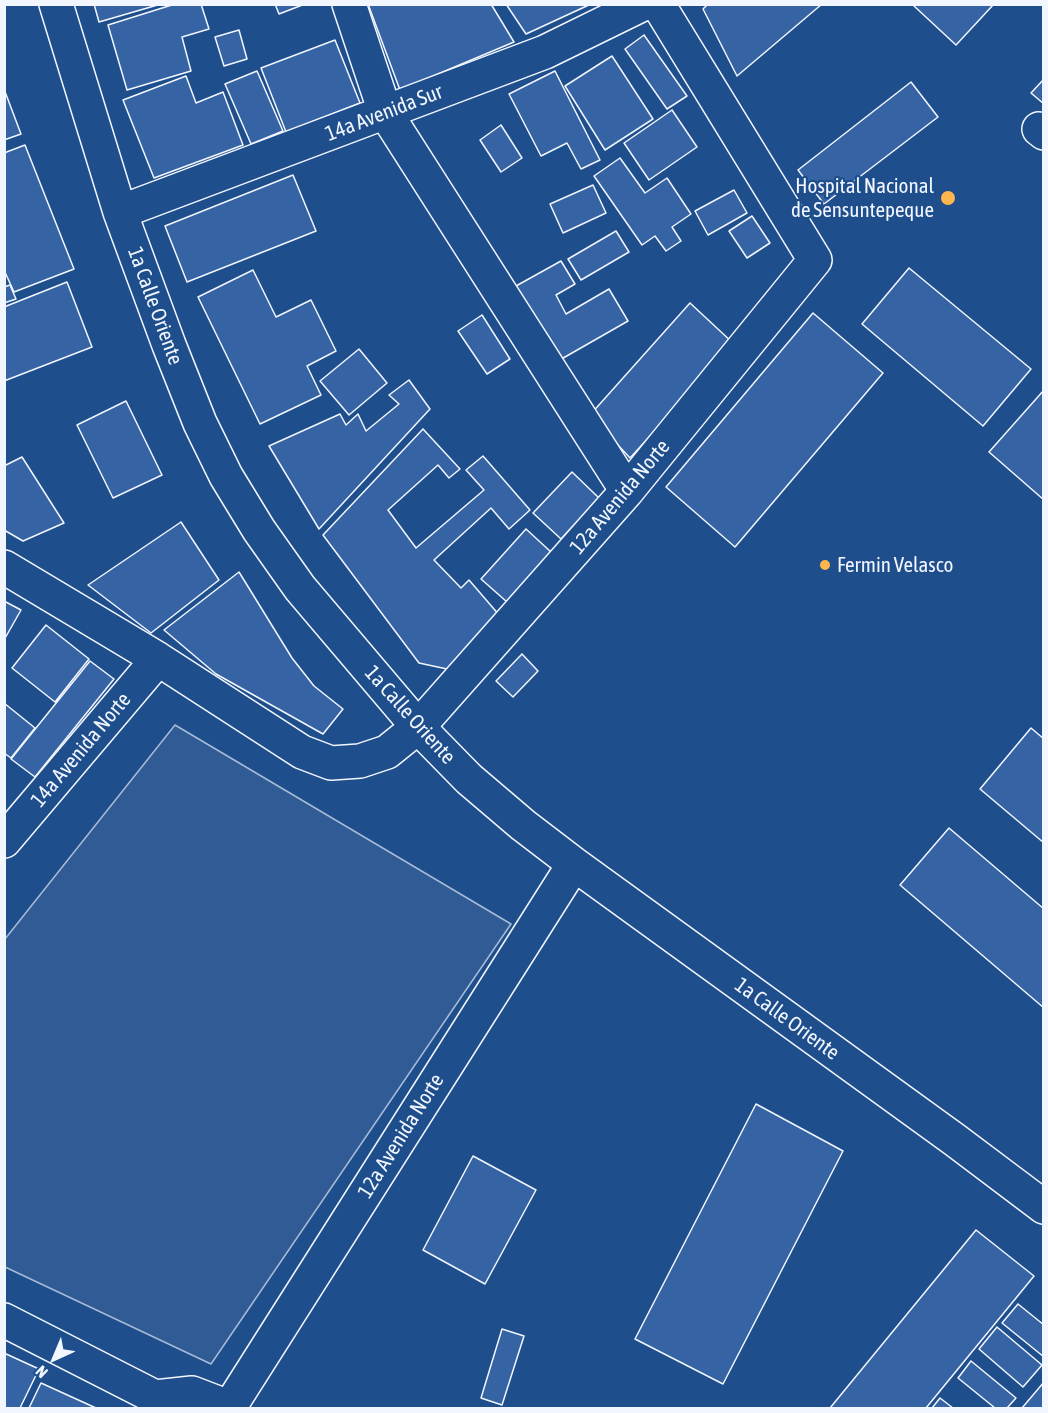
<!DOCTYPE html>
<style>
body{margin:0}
#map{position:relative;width:1048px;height:1413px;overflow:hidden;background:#1f4e8c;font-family:"Asap Condensed",sans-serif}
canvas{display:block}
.frame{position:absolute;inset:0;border:6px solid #f2f6ff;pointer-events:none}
.north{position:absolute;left:24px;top:1329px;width:60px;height:60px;-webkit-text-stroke:4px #1f4e8c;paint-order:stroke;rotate:224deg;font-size:16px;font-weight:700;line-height:24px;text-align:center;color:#f2f6ff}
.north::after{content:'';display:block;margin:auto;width:21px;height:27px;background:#f2f6ff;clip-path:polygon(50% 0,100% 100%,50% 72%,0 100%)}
</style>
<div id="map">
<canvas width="1048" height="1413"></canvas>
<div class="frame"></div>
<div class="north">N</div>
</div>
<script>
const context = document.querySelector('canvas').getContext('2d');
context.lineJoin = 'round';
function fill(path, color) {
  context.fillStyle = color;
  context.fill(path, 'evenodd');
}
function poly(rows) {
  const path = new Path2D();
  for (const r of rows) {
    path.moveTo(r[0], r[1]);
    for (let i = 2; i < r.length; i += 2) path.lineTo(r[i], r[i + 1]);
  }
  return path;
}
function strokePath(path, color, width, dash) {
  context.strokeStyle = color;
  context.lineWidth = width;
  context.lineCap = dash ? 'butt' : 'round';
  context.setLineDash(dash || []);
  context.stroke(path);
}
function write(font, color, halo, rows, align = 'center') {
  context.font = font + ' "Asap Condensed",sans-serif';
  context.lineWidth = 4.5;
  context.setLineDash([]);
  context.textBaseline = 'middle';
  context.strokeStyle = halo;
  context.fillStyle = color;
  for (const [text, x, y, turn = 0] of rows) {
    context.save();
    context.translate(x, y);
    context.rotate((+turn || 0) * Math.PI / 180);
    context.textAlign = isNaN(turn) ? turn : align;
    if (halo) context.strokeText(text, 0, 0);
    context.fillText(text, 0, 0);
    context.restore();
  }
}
const built = poly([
 [175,725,511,924,211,1364,5,1267,5,939,175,725]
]);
const building = poly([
 [94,4,161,4,99,22,94,4],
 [175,4,201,4,209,29,182,37,191,71,127,90,108,25,175,4],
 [275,4,305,4,279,14,275,4],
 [368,4,491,4,514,42,400,90,368,4],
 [506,4,591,4,526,34,506,4],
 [708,4,822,4,737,76,703,9,708,4],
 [915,4,994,4,956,45,914,6,915,4],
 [239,30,247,59,224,66,215,37,239,30],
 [644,35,687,96,667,109,625,49,644,35],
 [335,40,360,103,286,132,261,68,335,40],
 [612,56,653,119,605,150,565,86,612,56],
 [257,71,283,131,251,144,225,84,257,71],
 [555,71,600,160,581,169,567,143,541,156,509,94,555,71],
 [186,76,196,103,223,92,243,145,154,178,123,100,186,76],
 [1044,79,1044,104,1031,93,1044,79],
 [911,82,938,117,824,204,798,170,911,82],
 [4,89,21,134,4,140,4,89],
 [672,110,697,147,649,180,624,143,672,110],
 [501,125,522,158,501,172,480,140,501,125],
 [25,145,74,269,14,292,4,270,4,153,25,145],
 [620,158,645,193,667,178,691,214,672,227,681,241,666,251,655,236,642,245,594,176,620,158],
 [293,175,316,231,187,282,165,226,293,175],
 [593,185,606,213,563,233,550,204,593,185],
 [734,190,747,213,708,235,695,211,734,190],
 [752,216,770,243,747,258,729,231,752,216],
 [616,231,629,252,581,280,568,259,616,231],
 [561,261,575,284,556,295,566,314,609,289,628,321,558,361,516,286,561,261],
 [909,268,1031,369,983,426,862,324,909,268],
 [253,270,276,317,311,300,336,351,307,366,321,395,260,424,198,297,253,270],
 [67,282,92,347,4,381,4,307,67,282],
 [10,285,16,299,4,303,4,287,10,285],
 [690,303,734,344,630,458,590,415,690,303],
 [813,313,883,373,735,547,666,487,813,313],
 [482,315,510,359,487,374,458,331,482,315],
 [359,349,387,383,349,415,320,381,359,349],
 [409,380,430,409,319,529,269,446,340,414,346,425,358,414,366,431,399,404,389,395,409,380],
 [1044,390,1044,500,989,452,1044,390],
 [126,401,162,475,113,498,77,425,126,401],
 [423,429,460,469,449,478,438,465,388,510,416,548,484,490,466,470,483,456,530,510,509,529,491,508,434,560,461,588,469,580,500,616,447,669,419,663,323,535,423,429],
 [22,457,64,523,23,541,4,530,4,466,22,457],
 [572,472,599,498,561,539,533,513,572,472],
 [181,522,219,580,151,633,88,585,181,522],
 [526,529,551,552,507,602,481,579,526,529],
 [239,572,292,658,314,686,343,709,323,734,216,674,164,630,239,572],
 [4,601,21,610,4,640,4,601],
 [46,625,89,659,55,702,12,668,46,625],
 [522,654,538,671,513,697,496,681,522,654],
 [90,661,114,679,35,777,11,759,90,661],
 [4,703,35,728,11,758,4,753,4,703],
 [1031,728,1044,739,1044,843,980,789,1031,728],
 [949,828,1044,909,1044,1008,900,885,949,828],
 [756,1104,843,1151,723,1384,635,1339,756,1104],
 [473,1156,536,1190,485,1284,423,1250,473,1156],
 [976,1230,1034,1276,926,1408,830,1408,976,1230],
 [1018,1304,1044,1325,1044,1357,1002,1323,1018,1304],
 [997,1327,1042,1365,1023,1387,979,1349,997,1327],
 [502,1329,524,1336,502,1405,481,1398,502,1329],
 [4,1353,39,1369,20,1408,4,1408,4,1353],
 [971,1361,1016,1398,1007,1408,995,1408,958,1378,971,1361],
 [1044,1382,1044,1408,1022,1408,1044,1382],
 [41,1383,96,1408,29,1408,41,1383],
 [940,1398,953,1408,932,1408,940,1398]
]);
const minor = poly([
 [56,4,120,212,169,345,200,423,226,476,259,530,300,588,418,727,469,779,523,825,574,864,955,1140,1044,1207],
 [349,4,385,112,627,491],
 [1039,129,1044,133],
 [120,212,545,52,643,4],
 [4,567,158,659,302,752,331,763,360,761,387,752,418,727,627,491,815,260,658,4],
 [4,841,158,659],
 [4,1320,155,1397,192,1393,231,1408],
 [229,1408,574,864]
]);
const markers = [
 [948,198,8,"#ffb74d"],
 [825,565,6,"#ffb74d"]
];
const streetNames = [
 ["14a Avenida Sur",384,113,-21],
 ["1a Calle Oriente",155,306,70],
 ["12a Avenida Norte",620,497,-50],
 ["1a Calle Oriente",410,715,48],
 ["14a Avenida Norte",81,750,-50],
 ["1a Calle Oriente",787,1019,36],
 ["12a Avenida Norte",401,1136,-58]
];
const poiNames = [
 ["Hospital Nacional",934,186],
 ["de Sensuntepeque",934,210],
 ["Fermin Velasco",837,565,"left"]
];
fill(built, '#305b95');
strokePath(built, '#a8bbd7', 1.5);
fill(building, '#3563a3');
strokePath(building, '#f2f6ff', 1.5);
strokePath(minor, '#f2f6ff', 36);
strokePath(minor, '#1f4e8c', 33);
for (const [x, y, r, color] of markers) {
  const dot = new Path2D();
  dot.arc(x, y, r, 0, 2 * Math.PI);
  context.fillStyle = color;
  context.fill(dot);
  strokePath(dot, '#1f4e8c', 2);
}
write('21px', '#f2f6ff', '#1f4e8c', streetNames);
write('21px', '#f2f6ff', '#1f4e8c', poiNames, 'right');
</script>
